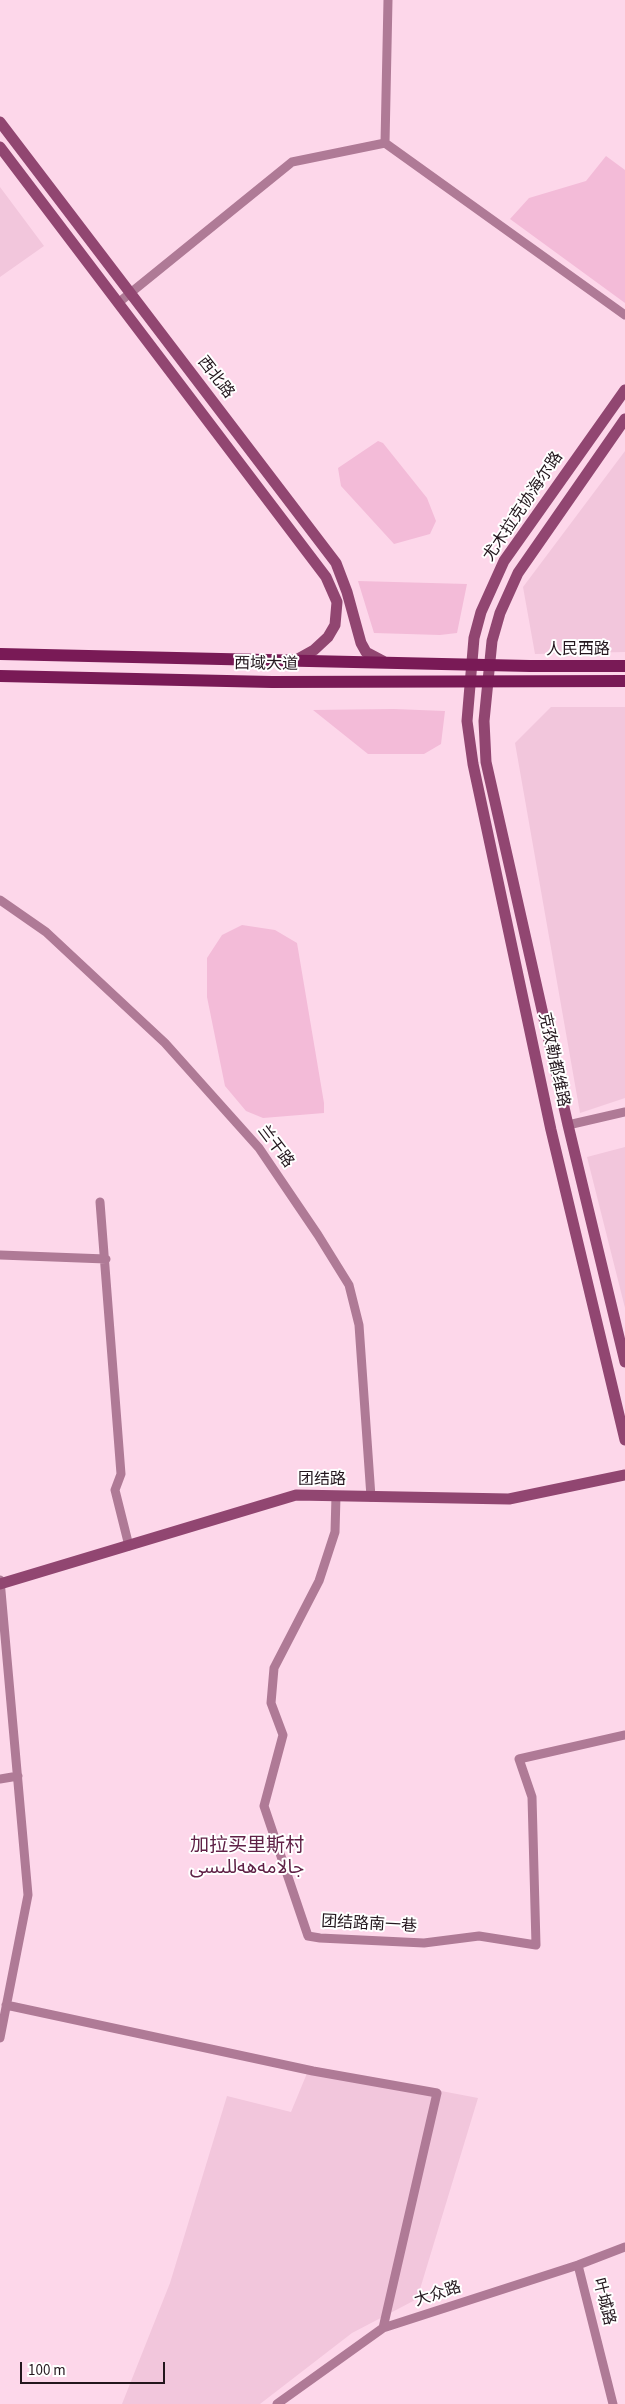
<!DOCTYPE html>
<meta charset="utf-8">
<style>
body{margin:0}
#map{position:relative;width:625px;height:2404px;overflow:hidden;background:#fdd7ea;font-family:"Source Sans 3",sans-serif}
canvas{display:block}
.scale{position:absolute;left:20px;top:2362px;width:145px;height:22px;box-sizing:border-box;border:2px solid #23161d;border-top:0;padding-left:6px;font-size:15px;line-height:18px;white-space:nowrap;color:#23161d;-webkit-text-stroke:4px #fff;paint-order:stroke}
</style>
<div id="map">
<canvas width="625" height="2404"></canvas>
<div class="scale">100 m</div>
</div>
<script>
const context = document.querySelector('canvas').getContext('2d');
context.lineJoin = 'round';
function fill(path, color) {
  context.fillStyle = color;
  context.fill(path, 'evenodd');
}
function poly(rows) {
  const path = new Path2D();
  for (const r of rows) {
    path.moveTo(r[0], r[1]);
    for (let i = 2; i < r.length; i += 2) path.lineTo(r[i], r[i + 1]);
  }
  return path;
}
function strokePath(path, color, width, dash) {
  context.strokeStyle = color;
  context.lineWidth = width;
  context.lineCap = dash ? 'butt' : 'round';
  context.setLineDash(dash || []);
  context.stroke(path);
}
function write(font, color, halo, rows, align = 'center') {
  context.font = font + ' "Source Sans 3","Noto Sans Arabic","Noto Sans SC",sans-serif';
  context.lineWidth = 4;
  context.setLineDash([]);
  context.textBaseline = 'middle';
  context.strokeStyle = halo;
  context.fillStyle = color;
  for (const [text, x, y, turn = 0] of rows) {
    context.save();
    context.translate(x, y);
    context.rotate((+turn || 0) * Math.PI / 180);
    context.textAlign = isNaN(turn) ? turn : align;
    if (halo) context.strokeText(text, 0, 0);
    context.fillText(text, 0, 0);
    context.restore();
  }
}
const built = poly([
 [0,187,44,246,0,277],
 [625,451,625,652,535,654,523,587],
 [551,707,625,707,625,1098,580,1113,515,743],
 [625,1147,625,1308,587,1157],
 [310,2066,478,2098,417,2299,352,2333,260,2404,122,2404,170,2283,227,2096,291,2112]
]);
const green = poly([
 [606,156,625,170,625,303,510,219,529,198,586,181],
 [378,441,383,443,427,498,436,521,430,534,394,544,341,486,338,468],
 [358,581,467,584,457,633,440,635,374,633],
 [394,709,445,711,441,744,424,754,368,754,313,710],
 [242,925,275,930,297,943,324,1103,324,1113,263,1118,246,1111,225,1086,207,997,207,958,222,935]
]);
const street = poly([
 [385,143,625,315],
 [118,303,292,162,385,143,388,0],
 [0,900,46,932,165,1043,259,1148,318,1235,349,1285,359,1325,371,1497],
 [568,1125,625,1112],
 [100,1202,121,1474,115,1490,129,1546],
 [0,1255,106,1259],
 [336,1496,335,1532,319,1581,274,1668,271,1703,283,1735,264,1806,308,1936,320,1938,424,1943,479,1936,536,1945,532,1797,519,1759,625,1735],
 [0,1779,18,1776],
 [6,2005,313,2071,437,2093,383,2328],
 [0,2038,28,1895,0,1580],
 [578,2265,613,2404],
 [277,2404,383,2328,578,2265,625,2247]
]);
const secondary = poly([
 [0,122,336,563,347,592,361,643,366,652,383,661],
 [0,147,326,577,337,602,335,625,328,637,314,650,296,660],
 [625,390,504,561,481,612,474,638,467,721,473,764,551,1130,625,1440],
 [625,419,518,573,500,613,492,641,484,721,486,762,568,1125,625,1362],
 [0,1584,296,1495,509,1499,625,1475]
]);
const primary = poly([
 [0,654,530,666,625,666],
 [0,676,272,682,625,681]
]);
const streetNames = [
 ["西北路",215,378,52],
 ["尤木拉克协海尔路",524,507,-56],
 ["人民西路",578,650],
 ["西域大道",266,665,1],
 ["克孜勒都维路",553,1060,78],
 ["兰干路",275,1147,53],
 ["团结路",322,1480],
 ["团结路南一巷",369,1925,3],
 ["大众路",438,2295,-18],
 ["叶城路",603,2302,76]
];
const quarterNames = [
 ["加拉买里斯村",247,1847],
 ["جالامەھەللىسى",247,1869]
];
fill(built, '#f2c6dc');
fill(green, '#f3bbd8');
strokePath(street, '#af7a96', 9);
strokePath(secondary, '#914671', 11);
strokePath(primary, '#791a56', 12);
write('16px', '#23161d', '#fff', streetNames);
write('19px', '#5f2146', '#fff', quarterNames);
</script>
